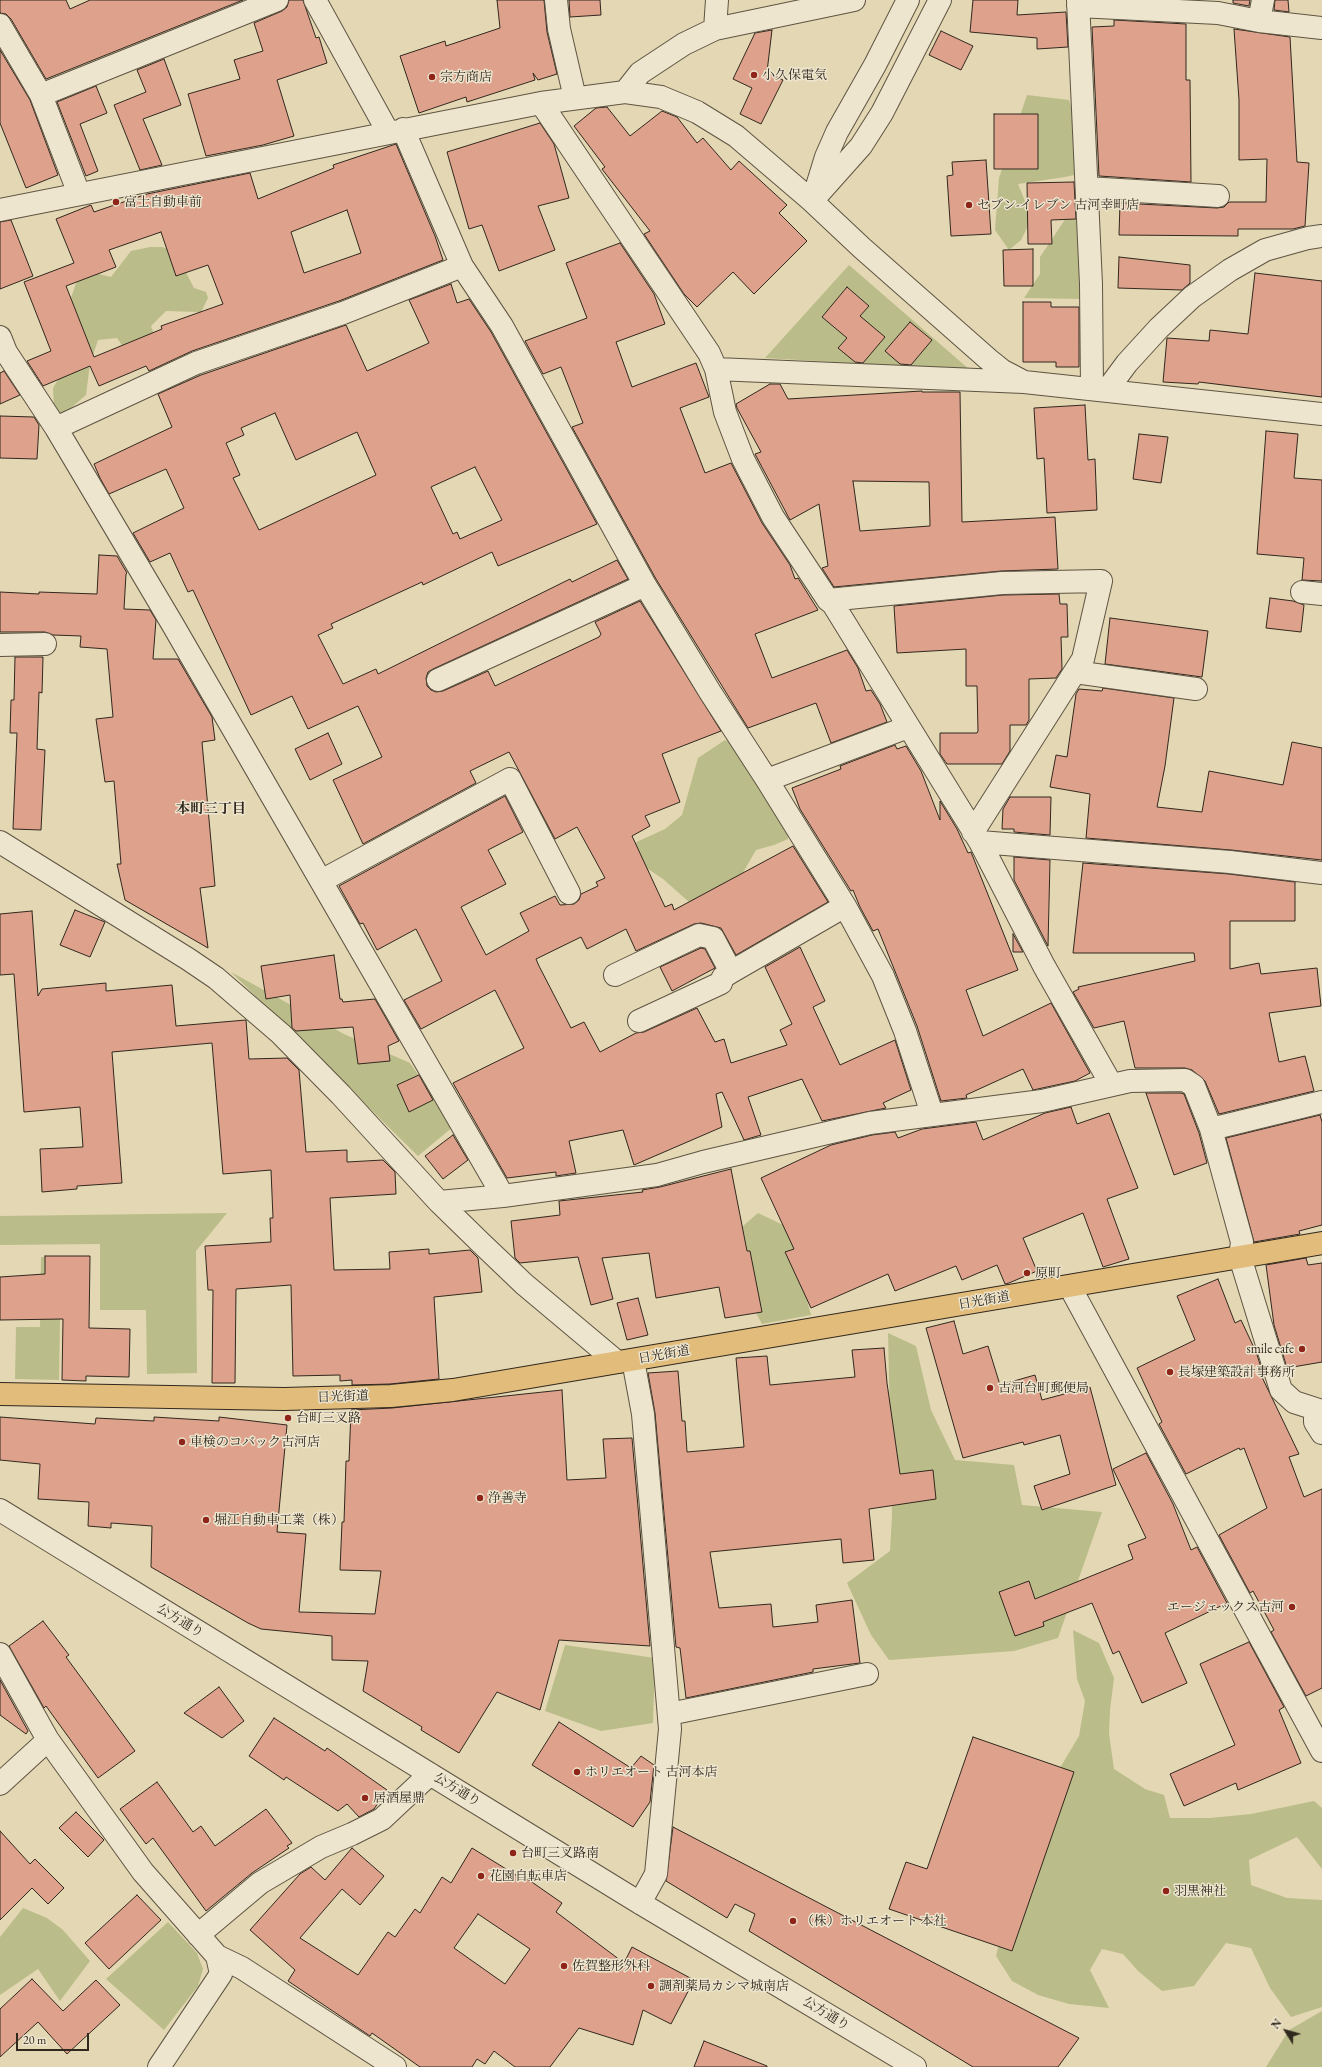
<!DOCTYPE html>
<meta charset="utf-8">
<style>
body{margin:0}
#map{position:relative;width:1322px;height:2067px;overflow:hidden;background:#e4d7b3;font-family:"EB Garamond",serif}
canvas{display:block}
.north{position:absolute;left:1266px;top:2011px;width:40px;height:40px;-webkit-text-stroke:3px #ede5ce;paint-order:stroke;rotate:307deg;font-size:11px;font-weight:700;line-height:16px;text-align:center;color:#31281e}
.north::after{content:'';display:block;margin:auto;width:14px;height:18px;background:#31281e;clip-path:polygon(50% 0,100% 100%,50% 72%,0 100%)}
.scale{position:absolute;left:16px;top:2033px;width:73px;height:18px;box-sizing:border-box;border:2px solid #31281e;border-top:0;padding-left:5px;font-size:12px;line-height:14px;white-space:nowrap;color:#31281e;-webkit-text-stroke:3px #ede5ce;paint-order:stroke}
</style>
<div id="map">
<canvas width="1322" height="2067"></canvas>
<div class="north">N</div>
<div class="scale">20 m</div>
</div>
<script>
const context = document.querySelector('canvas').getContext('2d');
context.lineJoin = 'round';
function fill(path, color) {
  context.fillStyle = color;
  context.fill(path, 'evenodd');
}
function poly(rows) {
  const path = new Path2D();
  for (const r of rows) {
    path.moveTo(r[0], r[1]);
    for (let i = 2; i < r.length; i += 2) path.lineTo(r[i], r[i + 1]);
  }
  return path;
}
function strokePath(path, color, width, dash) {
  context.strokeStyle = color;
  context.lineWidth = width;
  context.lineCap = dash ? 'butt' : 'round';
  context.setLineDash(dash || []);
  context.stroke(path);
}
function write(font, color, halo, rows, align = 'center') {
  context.font = font + ' "EB Garamond","Noto Serif JP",serif';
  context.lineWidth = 3;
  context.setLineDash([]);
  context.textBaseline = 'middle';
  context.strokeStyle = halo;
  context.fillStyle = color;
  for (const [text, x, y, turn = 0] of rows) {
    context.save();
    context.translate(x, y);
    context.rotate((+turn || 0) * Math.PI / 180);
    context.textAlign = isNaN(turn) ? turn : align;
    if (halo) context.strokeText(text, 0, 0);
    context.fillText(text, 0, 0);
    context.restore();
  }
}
const green = poly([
 [1027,95,1069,100,1093,171,1065,177,1018,184,1032,218,1021,240,1009,250,995,230,999,178],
 [1070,212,1080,226,1082,299,1024,298,1040,274,1040,257],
 [150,247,162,247,175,251,194,288,206,292,208,298,201,312,166,311,151,326,159,348,130,357,117,338,98,340,90,364,86,395,65,413,59,413,54,408,53,388,82,340,83,330,72,320,68,307,76,283,87,271,111,277,131,251],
 [849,265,970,370,765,358],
 [725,740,763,754,788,798,788,839,774,845,756,850,726,902,706,917,663,879,619,850,665,829,682,815,698,758],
 [231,972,344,1034,410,1063,454,1126,418,1156],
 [227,1213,196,1251,197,1373,147,1374,146,1310,100,1310,100,1244,0,1245,0,1216],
 [758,1213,804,1235,794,1253,811,1315,762,1324,720,1246],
 [41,1257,61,1257,59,1380,15,1379,16,1327,40,1327],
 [888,1333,916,1346,931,1410,955,1460,1014,1465,1022,1505,1102,1512,1058,1638,1014,1651,889,1660,871,1635,847,1583,890,1551,892,1516],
 [1073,1630,1099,1643,1114,1678,1110,1710,1109,1734,1114,1769,1145,1789,1164,1795,1170,1818,1210,1818,1251,1814,1314,1801,1322,1808,1322,1869,1297,1837,1249,1860,1251,1885,1287,1898,1322,1900,1322,2007,1291,2017,1270,1988,1251,1948,1226,1943,1194,1986,1162,1991,1138,1971,1123,1954,1102,1949,1090,1970,1109,2008,1069,2004,1038,1995,1012,1981,996,1956,1007,1912,1048,1788,1079,1736,1085,1701,1077,1679],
 [565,1645,655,1658,653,1723,601,1731,545,1711],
 [23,1908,47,1918,63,1930,90,1961,60,2001,38,1969,0,1995,0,1937],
 [168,1922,197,1953,203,1969,198,1986,164,2030,106,1979],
 [1322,2011,1322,2067,1266,2067,1289,2030]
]);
const building = poly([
 [0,0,66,0,70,9,90,0,243,0,46,79,11,19,6,14,0,13,0,0],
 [289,0,303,0,316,38,319,37,327,63,277,80,294,136,263,145,206,156,188,94,240,79,234,60,263,51,254,23,282,11,287,7,289,0],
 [497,0,544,0,547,32,557,74,538,80,533,73,535,80,467,102,466,97,419,113,400,56,445,41,446,46,500,28,497,0],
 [569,0,600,0,601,15,570,17,569,0],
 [973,0,1018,0,1017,15,1066,12,1068,47,1037,49,1037,38,970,32,973,0],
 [1233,0,1250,0,1249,6,1233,3,1233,0],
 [1275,0,1288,0,1289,12,1274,10,1275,0],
 [1114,20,1186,24,1186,80,1190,80,1191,182,1099,176,1092,27,1114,26,1114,20],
 [1234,29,1290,37,1297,162,1309,163,1305,226,1293,229,1238,229,1238,236,1119,235,1120,203,1217,208,1224,207,1229,202,1266,202,1267,159,1239,160,1239,100,1234,29],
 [772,30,767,72,783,80,761,124,740,114,752,88,733,79,755,33,772,30],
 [941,31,973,46,961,70,929,55,941,31],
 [0,50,30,100,58,175,26,188,0,123,0,50],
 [164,59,181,105,143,119,162,165,140,170,114,105,146,92,137,70,164,59],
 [96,86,107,113,80,124,98,171,86,176,57,102,96,86],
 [607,107,630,136,662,111,677,117,697,143,703,138,731,170,739,161,787,205,779,213,807,241,754,294,733,272,697,307,684,294,644,234,650,231,602,169,605,167,574,126,596,108,607,107],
 [994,114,1038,114,1038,169,994,169,994,114],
 [540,123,554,144,569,198,538,206,555,250,499,271,482,225,469,229,447,152,540,123],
 [396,144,435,236,443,260,339,301,192,351,149,371,146,366,99,386,90,366,43,386,27,361,51,351,24,282,74,263,56,219,91,205,94,212,147,194,250,173,258,199,334,168,333,165,396,144],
 [347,210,361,253,304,273,291,232,347,210],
 [161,232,176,276,208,265,223,304,161,326,162,329,94,357,66,286,116,267,109,250,161,232],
 [986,160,991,234,951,236,947,176,953,175,952,162,986,160],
 [1074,182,1076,219,1051,220,1052,244,1028,244,1027,183,1074,182],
 [11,220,33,276,0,289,0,222,11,220],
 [620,243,654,294,665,324,616,342,632,387,696,363,709,397,680,408,705,473,731,463,762,523,790,565,795,579,798,578,818,610,755,634,772,678,847,650,858,668,866,691,871,690,880,704,887,722,831,743,816,703,748,728,656,579,572,427,583,423,561,367,543,374,525,341,587,318,566,263,620,243],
 [1033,249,1033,286,1004,286,1003,250,1033,249],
 [1119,257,1190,265,1190,283,1182,290,1118,288,1119,257],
 [1255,273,1322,281,1322,397,1199,382,1198,384,1163,382,1167,338,1209,341,1210,330,1248,334,1255,273],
 [451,284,457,303,469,299,491,332,597,524,498,566,492,552,423,585,422,582,331,624,333,628,318,635,343,684,376,669,378,674,570,579,572,582,617,560,628,579,433,669,428,672,426,678,427,686,431,690,436,692,443,691,488,671,495,686,599,637,601,634,595,622,640,601,721,731,662,754,680,802,645,816,650,826,632,836,665,907,672,904,674,910,793,846,828,902,736,955,721,928,701,923,694,924,636,951,626,929,587,949,581,937,536,959,539,966,571,1028,584,1022,600,1052,636,1033,644,1032,697,1008,715,1042,724,1039,731,1063,787,1045,780,1030,792,1024,765,967,800,947,825,1001,813,1007,840,1065,895,1040,911,1090,883,1103,886,1108,822,1121,802,1079,748,1097,761,1135,744,1140,722,1092,716,1094,722,1127,634,1165,623,1130,569,1141,576,1173,556,1176,556,1172,507,1178,453,1083,524,1048,495,990,421,1029,404,1000,442,981,416,929,377,950,363,923,360,924,339,886,505,796,523,832,488,850,506,884,461,907,486,955,529,931,520,913,555,896,560,905,574,904,579,900,581,894,598,886,596,882,605,878,577,827,555,839,509,752,470,771,476,783,363,844,333,780,382,757,358,706,308,729,292,696,251,715,193,590,188,592,170,553,150,562,133,533,184,508,166,469,109,494,100,478,94,464,172,427,158,394,201,375,346,325,367,371,429,343,409,300,451,284],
 [275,413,296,460,357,432,376,475,259,530,233,478,240,475,226,443,244,435,241,428,275,413],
 [475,467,502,520,460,539,457,532,453,534,431,487,475,467],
 [847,287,869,306,860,316,885,337,863,363,855,362,838,348,847,338,822,317,847,287],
 [1023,302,1051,302,1051,307,1079,307,1079,367,1056,367,1056,362,1023,362,1023,302],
 [910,322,932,340,911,365,900,364,885,351,910,322],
 [4,371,20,395,0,404,0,373,4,371],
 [770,384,780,384,788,399,922,391,922,392,960,392,962,522,1055,517,1058,569,1001,571,834,587,822,568,828,566,819,504,790,520,755,454,761,452,737,408,736,404,770,384],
 [853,481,929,482,930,526,860,531,853,481],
 [1085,405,1088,460,1095,459,1097,510,1047,513,1044,458,1037,459,1034,408,1085,405],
 [0,416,34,417,39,425,37,459,0,458,0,416],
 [1266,431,1298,434,1294,478,1322,480,1322,581,1302,580,1304,558,1257,554,1266,431],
 [1139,434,1168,437,1161,483,1133,479,1139,434],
 [99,555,117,556,127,573,126,574,124,609,150,610,156,620,153,659,178,659,212,717,215,740,202,742,215,886,200,888,208,948,125,900,117,864,121,864,114,781,105,782,96,719,113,717,107,649,80,647,81,636,53,635,45,632,0,632,0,592,39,594,39,592,97,594,99,555],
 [1059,594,1060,604,1067,604,1068,637,1061,637,1062,669,1056,678,1029,679,1029,720,1026,725,1010,725,1010,751,1002,764,947,764,940,754,940,733,977,733,978,731,977,686,966,686,966,649,897,653,894,606,1003,595,1059,594],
 [1270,598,1293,601,1304,605,1301,632,1266,628,1270,598],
 [1110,618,1208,631,1202,677,1105,664,1110,618],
 [15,657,43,657,42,693,39,692,37,749,45,750,41,830,13,829,17,733,10,733,11,700,14,700,15,657],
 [1103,688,1174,698,1165,766,1157,807,1202,812,1209,771,1283,785,1292,742,1322,748,1322,860,1231,850,1086,838,1090,794,1050,787,1056,755,1067,757,1076,694,1079,689,1102,691,1103,688],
 [328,733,342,764,310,780,295,749,328,733],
 [895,745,897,749,906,746,921,771,940,820,940,801,957,829,968,853,971,852,1018,970,966,990,983,1036,1051,1003,1090,1073,1075,1081,1033,1090,1023,1069,966,1095,967,1098,941,1101,917,1026,878,929,873,931,860,907,853,890,851,891,800,809,792,788,841,769,840,766,895,745],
 [1010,797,1051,797,1050,835,1014,832,1014,829,1002,829,1003,809,1010,797],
 [1014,857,1050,860,1048,946,1014,880,1014,857],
 [1083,863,1229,874,1295,882,1295,921,1230,921,1230,969,1259,963,1261,974,1317,968,1321,1006,1269,1013,1279,1062,1305,1056,1314,1091,1219,1114,1205,1081,1192,1070,1185,1068,1135,1068,1124,1021,1094,1028,1073,992,1079,989,1078,987,1195,961,1194,953,1073,953,1083,863],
 [75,910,105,922,90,957,60,945,75,910],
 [32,911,38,996,42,989,106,983,106,991,172,985,176,1026,246,1020,249,1059,287,1058,299,1070,306,1152,347,1150,347,1162,383,1160,395,1172,396,1194,330,1198,334,1270,390,1269,389,1252,429,1249,429,1254,470,1250,478,1258,482,1292,434,1297,439,1379,390,1384,352,1385,352,1380,340,1381,340,1375,293,1376,291,1285,236,1289,235,1383,212,1383,213,1290,208,1290,205,1246,271,1242,270,1218,273,1218,271,1170,223,1174,212,1043,112,1052,122,1183,77,1186,77,1189,42,1192,40,1149,83,1147,80,1107,24,1112,14,974,0,975,0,914,32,911],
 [1013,934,1023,952,1013,952,1013,934],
 [701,948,705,949,715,968,672,991,660,967,701,948],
 [334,955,340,999,342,999,343,1002,375,999,399,1041,388,1046,390,1061,358,1064,353,1027,296,1031,292,1028,290,995,266,999,261,966,334,955],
 [419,1075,433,1100,409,1112,397,1085,419,1075],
 [1146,1093,1181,1093,1184,1094,1199,1133,1207,1163,1174,1175,1146,1093],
 [1071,1107,1077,1124,1109,1113,1138,1188,1107,1199,1129,1259,1103,1267,1083,1213,1023,1238,1037,1271,1009,1283,1005,1284,997,1265,962,1280,956,1266,895,1291,888,1274,811,1308,785,1252,794,1249,761,1178,831,1145,872,1135,895,1132,898,1138,922,1129,976,1122,983,1140,1045,1113,1071,1107],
 [1320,1115,1322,1122,1322,1225,1299,1231,1300,1234,1254,1242,1226,1138,1320,1115],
 [453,1135,468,1160,443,1179,425,1156,453,1135],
 [731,1169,747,1251,750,1251,762,1312,725,1318,719,1287,656,1298,649,1253,602,1258,613,1299,591,1305,578,1257,520,1263,515,1258,511,1221,560,1215,559,1201,643,1192,642,1190,660,1187,731,1169],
 [45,1256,90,1256,89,1328,130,1329,129,1377,86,1376,86,1381,62,1380,63,1319,0,1320,0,1277,45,1274,45,1256],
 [1306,1258,1308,1265,1322,1263,1322,1362,1287,1368,1274,1325,1266,1265,1306,1258],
 [1218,1279,1235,1323,1241,1320,1256,1352,1263,1373,1260,1373,1299,1454,1289,1457,1304,1497,1322,1489,1322,1688,1306,1696,1271,1632,1274,1630,1253,1591,1250,1593,1219,1535,1267,1508,1244,1448,1240,1450,1239,1448,1186,1474,1159,1424,1162,1422,1137,1368,1195,1340,1177,1296,1218,1279],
 [638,1298,648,1335,627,1340,617,1303,638,1298],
 [954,1321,963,1354,988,1346,1000,1385,1035,1375,1042,1400,1090,1387,1116,1485,1042,1510,1034,1486,1070,1474,1060,1435,1024,1445,1023,1442,963,1458,926,1328,954,1321],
 [884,1348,887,1383,900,1474,933,1470,936,1499,869,1509,874,1560,843,1563,841,1539,710,1552,719,1608,771,1604,773,1627,818,1622,816,1605,852,1600,860,1663,813,1669,813,1672,686,1698,680,1648,676,1647,655,1413,648,1373,678,1371,682,1421,685,1421,687,1452,744,1447,736,1358,767,1356,770,1385,855,1377,852,1350,884,1348],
 [562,1390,567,1480,606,1478,603,1439,632,1438,650,1646,559,1640,540,1710,497,1692,459,1753,421,1730,422,1727,363,1691,368,1661,332,1660,332,1636,261,1629,248,1623,151,1567,152,1526,111,1523,111,1528,88,1526,89,1502,38,1499,40,1464,0,1460,0,1417,95,1424,96,1418,154,1421,154,1417,219,1421,219,1417,287,1425,277,1532,306,1534,299,1612,375,1614,381,1571,340,1570,342,1522,344,1522,346,1461,349,1461,351,1410,392,1408,562,1390],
 [1146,1453,1173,1504,1191,1550,1197,1547,1227,1603,1165,1633,1187,1683,1142,1703,1119,1651,1113,1654,1092,1603,1043,1622,1044,1626,1015,1636,999,1592,1029,1581,1035,1599,1133,1559,1128,1545,1146,1538,1113,1469,1146,1453],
 [43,1621,69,1655,66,1657,135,1751,98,1778,46,1706,44,1708,9,1646,43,1621],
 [1249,1642,1284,1707,1279,1710,1301,1763,1238,1790,1236,1783,1184,1806,1170,1774,1235,1745,1200,1664,1249,1642],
 [0,1680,28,1731,26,1734,0,1715,0,1680],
 [219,1687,244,1721,222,1738,184,1713,219,1687],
 [274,1718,325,1751,327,1748,387,1790,374,1809,359,1817,347,1804,338,1811,286,1777,284,1780,249,1756,274,1718],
 [559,1722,631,1768,641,1756,654,1765,650,1802,633,1827,532,1765,559,1722],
 [973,1737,1074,1772,1012,1951,889,1909,906,1862,927,1869,973,1737],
 [157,1782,193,1832,201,1826,215,1846,266,1809,292,1843,287,1846,289,1848,252,1873,206,1911,153,1838,146,1844,120,1809,157,1782],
 [76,1812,104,1840,88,1857,59,1828,76,1812],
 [673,1827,890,1940,1079,2038,1058,2067,973,2067,749,1931,755,1914,735,1904,727,1918,666,1881,673,1827],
 [0,1831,30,1864,35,1859,64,1888,48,1904,32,1888,0,1920,0,1831],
 [352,1848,384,1876,360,1905,342,1889,300,1938,358,1975,388,1932,395,1937,415,1909,420,1913,442,1877,451,1883,472,1848,524,1880,526,1878,562,1903,556,1912,624,1963,632,1947,694,1980,671,2024,643,2010,633,2045,579,2028,550,2067,515,2067,494,2051,485,2064,477,2059,472,2067,420,2067,372,2033,370,2036,288,1981,295,1970,250,1930,300,1874,311,1867,325,1880,352,1848],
 [478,1914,530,1949,505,1984,454,1948,478,1914],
 [137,1895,161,1920,109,1969,85,1943,137,1895],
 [32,1979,63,2011,96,1980,120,2005,67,2054,38,2022,0,2057,0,2009,32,1979],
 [704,2041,767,2066,767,2067,694,2067,704,2041]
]);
const minor = poly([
 [315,0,388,132],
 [556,0,559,29,575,98],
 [1078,0,1091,284,1092,389],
 [1078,6,1218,13,1259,21,1322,28],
 [1259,21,1263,0],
 [0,25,41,95,79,194],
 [715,29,717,0],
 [625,92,640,73,684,44,715,29,854,0],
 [41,95,277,0],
 [541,103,709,353,716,369,725,412,743,459,773,517,828,600,833,604,980,842,1044,966,1111,1084],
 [403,129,462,266,502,326,645,585,710,692,767,780,845,906,883,976,905,1031,932,1114],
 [1087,188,1218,196],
 [814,196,826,157,837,132,875,65,908,0],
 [812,201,861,146,882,113,940,0],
 [0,210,541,103,625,92,661,97,697,112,736,136,812,201,862,248,988,359,1003,371,1024,382],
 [0,337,6,352,56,428,173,625,503,1196],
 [716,369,1024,382,1322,414],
 [1107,390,1127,363,1159,328,1192,297,1230,270,1265,250,1308,238,1322,236],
 [56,428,196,363,343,313,462,266],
 [1302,592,1322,594],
 [828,600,1002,583,1101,581,1083,659,973,832],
 [0,645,45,644],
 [1075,672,1196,689],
 [438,680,645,585],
 [767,780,908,727],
 [0,842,188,959,216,978,281,1034,341,1095,439,1202,481,1243,524,1284,617,1362],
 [980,842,1230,862,1322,873],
 [321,881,510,779,569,893],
 [731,972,845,906],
 [615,975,699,935,713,938,731,972,723,977,721,983,639,1021],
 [1211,1129,1322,1102],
 [439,1202,503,1196,657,1175,703,1162,870,1123,1042,1101,1130,1081,1185,1080,1194,1086,1211,1129,1242,1242,1240,1257,1281,1390,1294,1402,1322,1411],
 [1070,1287,1322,1751],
 [633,1360,643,1414,670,1729,656,1874,640,1903],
 [1315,1410,1315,1422,1322,1433],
 [0,1510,640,1903,915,2067],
 [0,1654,48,1740,143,1872,217,1956,242,1968,395,2067],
 [669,1714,867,1674],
 [0,1784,48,1740],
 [198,1935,260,1883,321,1847,352,1834,382,1819,430,1774],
 [159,2067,221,1974,217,1956]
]);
const major = poly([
 [0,1394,284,1399,391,1396,453,1390,1322,1243]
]);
const markers = [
 [754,75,4,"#8f2418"],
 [432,77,4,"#8f2418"],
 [116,202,4,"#8f2418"],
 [969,205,4,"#8f2418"],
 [1027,1273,4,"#8f2418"],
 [1302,1349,4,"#8f2418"],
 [1170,1372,4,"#8f2418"],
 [990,1388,4,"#8f2418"],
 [288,1418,4,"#8f2418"],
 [182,1442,4,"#8f2418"],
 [480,1498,4,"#8f2418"],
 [206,1520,4,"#8f2418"],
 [1292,1607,4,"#8f2418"],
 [577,1772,4,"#8f2418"],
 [365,1798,4,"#8f2418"],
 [513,1853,4,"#8f2418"],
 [481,1876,4,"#8f2418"],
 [1166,1891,4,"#8f2418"],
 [793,1921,4,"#8f2418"],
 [564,1966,4,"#8f2418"],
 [651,1986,4,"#8f2418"]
];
const poiNames = [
 ["小久保電気",762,75],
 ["宗方商店",440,77],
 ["富士自動車前",124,202],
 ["セブン-イレブン 古河幸町店",977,205],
 ["原町",1035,1273],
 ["smile cafe",1294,1349,"right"],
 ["長塚建築設計事務所",1178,1372],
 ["古河台町郵便局",998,1388],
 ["台町三叉路",296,1418],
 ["車検のコバック古河店",190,1442],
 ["浄善寺",488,1498],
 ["堀江自動車工業（株）",214,1520],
 ["エージェックス古河",1284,1607,"right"],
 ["ホリエオート 古河本店",585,1772],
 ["居酒屋鼎",373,1798],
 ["台町三叉路南",521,1853],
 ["花園自転車店",489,1876],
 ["羽黒神社",1174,1891],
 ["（株）ホリエオート 本社",801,1921],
 ["佐賀整形外科",572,1966],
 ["調剤薬局カシマ城南店",659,1986]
];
const streetNames = [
 ["日光街道",984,1301,-10],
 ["日光街道",664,1355,-10],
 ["日光街道",343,1397,-2],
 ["公方通り",180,1621,31],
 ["公方通り",457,1790,31],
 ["公方通り",826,2014,31]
];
const neighbourhoodNames = [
 ["本町三丁目",211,809]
];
fill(green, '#babd89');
fill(building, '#dda18c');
strokePath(building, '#31281e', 1);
strokePath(minor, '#5e5443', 24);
strokePath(major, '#31281e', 24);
strokePath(minor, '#ede5ce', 22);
strokePath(major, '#e2bc7a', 22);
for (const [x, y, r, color] of markers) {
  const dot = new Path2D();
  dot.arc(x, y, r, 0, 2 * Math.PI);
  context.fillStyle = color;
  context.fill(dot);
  strokePath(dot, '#ede5ce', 1.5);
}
write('13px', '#31281e', '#ede5ce', poiNames, 'left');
write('13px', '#31281e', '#ede5ce', streetNames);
write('bold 14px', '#31281e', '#ede5ce', neighbourhoodNames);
</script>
